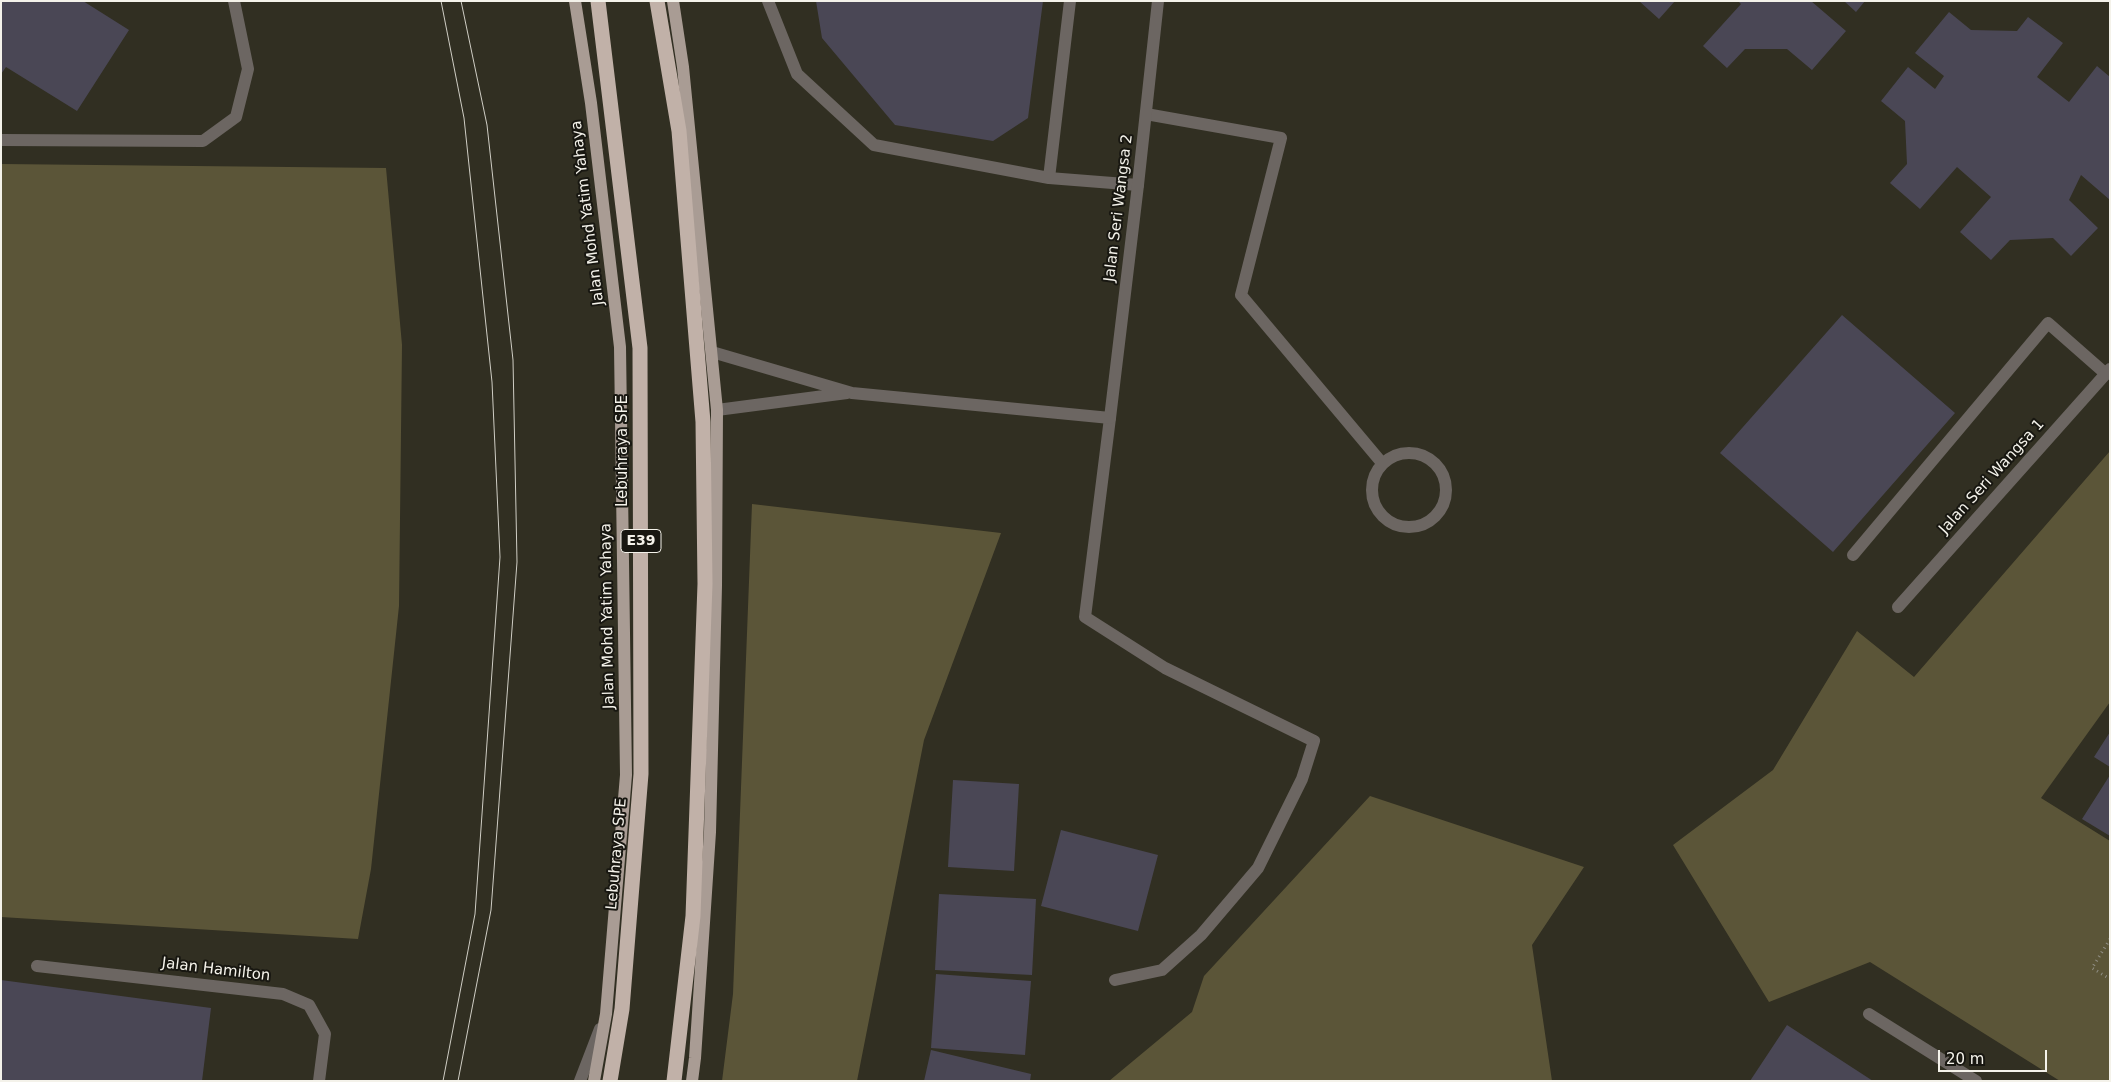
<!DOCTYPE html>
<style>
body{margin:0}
#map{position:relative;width:2111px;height:1082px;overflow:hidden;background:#312f22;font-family:"DejaVu Sans",sans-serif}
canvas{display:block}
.frame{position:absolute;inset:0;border:2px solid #f4f2ea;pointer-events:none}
.scale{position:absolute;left:1938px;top:1050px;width:109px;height:22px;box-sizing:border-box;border:2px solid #f4f2ea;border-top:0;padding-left:6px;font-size:15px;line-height:18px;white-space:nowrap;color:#f4f2ea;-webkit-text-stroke:4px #181711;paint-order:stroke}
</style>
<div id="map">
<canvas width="2111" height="1082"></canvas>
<div class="frame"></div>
<div class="scale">20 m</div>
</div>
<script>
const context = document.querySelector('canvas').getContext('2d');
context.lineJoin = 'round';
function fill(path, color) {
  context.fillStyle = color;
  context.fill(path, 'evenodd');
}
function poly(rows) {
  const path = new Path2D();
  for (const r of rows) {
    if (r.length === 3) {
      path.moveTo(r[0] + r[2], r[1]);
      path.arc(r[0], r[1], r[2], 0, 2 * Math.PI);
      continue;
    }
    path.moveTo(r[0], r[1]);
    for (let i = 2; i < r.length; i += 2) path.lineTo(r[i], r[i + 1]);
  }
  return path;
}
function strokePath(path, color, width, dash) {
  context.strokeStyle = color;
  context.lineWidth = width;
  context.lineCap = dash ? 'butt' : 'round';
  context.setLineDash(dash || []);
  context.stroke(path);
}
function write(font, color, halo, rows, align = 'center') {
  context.font = font + ' "DejaVu Sans",sans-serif';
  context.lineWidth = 4;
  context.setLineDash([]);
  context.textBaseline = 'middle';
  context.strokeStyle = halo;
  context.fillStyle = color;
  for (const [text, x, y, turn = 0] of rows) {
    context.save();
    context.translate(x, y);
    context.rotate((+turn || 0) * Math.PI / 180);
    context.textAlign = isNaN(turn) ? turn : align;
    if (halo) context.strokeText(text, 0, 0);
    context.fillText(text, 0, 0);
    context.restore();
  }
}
const green = poly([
 [1,164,386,168,402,345,399,606,371,869,358,939,1,917],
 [2110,451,2110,702,2041,798,2110,841,2110,1081,2060,1081,1870,962,1769,1002,1673,845,1773,770,1857,631,1914,677],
 [752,504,1001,533,924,740,857,1081,722,1081,733,994],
 [1370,796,1584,867,1532,945,1552,1081,1109,1081,1192,1012,1204,976]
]);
const building = poly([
 [1,1,83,1,129,30,77,111,6,67,1,74],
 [816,1,1043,1,1028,118,993,141,895,125,822,38],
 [1639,1,1675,1,1659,19],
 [1738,1,1811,1,1846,31,1812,70,1787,49,1745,49,1727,68,1703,46,1741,4],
 [1844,1,1865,1,1856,12],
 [1949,12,1971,30,2017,31,2028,17,2063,43,2037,77,2069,102,2097,66,2110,77,2110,200,2081,175,2069,200,2098,228,2071,256,2053,238,2010,240,1991,260,1960,232,1991,197,1957,167,1920,209,1890,183,1907,164,1905,121,1881,101,1908,67,1935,89,1944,76,1915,53],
 [1842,315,1955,413,1833,552,1720,453],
 [2110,732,2110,767,2094,757],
 [2110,775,2110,836,2082,819],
 [953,780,1019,784,1014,871,948,867],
 [1061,830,1158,855,1138,931,1041,906],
 [939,894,1036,899,1032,975,935,970],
 [936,974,1031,981,1025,1055,931,1048],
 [1,980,211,1008,202,1081,1,1081],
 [1787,1025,1833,1055,1873,1081,1750,1081],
 [931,1050,1031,1074,1030,1081,924,1081]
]);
const path = poly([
 [2110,939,2092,968,2110,979]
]);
const service = poly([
 [768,1,797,74,874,145,1049,178,1138,185],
 [1146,114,1281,138,1241,295,1382,463],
 [1,140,203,141,236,117,248,69,234,1],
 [1049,178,1070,1],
 [1110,418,1085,617,1165,668,1314,741,1302,779,1258,868,1201,935,1162,970,1115,980],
 [1409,490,37],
 [1853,555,2048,323,2106,374],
 [37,966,283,994,309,1005,325,1034,319,1081]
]);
const minor = poly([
 [712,352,852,393,1110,418,1138,185,1158,1],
 [717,410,847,393],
 [1898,607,2110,369],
 [1869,1014,1976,1081]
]);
const tertiary = poly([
 [580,1081,600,1029]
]);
const primary = poly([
 [575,1,591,103,620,347,626,775,606,1014,594,1081],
 [673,1,683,67,717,410,716,586,710,832,695,1058,692,1081]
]);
const motorway = poly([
 [598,1,640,348,641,774,622,1009,610,1081],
 [657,1,679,131,703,422,705,584,693,916,674,1081]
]);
const tram = poly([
 [441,1,464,118,492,382,500,557,475,914,443,1081],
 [458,1081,491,910,517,562,513,360,487,125,461,1]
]);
const shields = [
 [641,541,40]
];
const shieldNames = [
 ["E39",641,541]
];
const streetNames = [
 ["Jalan Seri Wangsa 2",1119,208,-83],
 ["Jalan Mohd Yatim Yahaya",588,213,-97],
 ["Lebuhraya SPE",623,451,-90],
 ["Jalan Seri Wangsa 1",1992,477,-48],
 ["Jalan Mohd Yatim Yahaya",608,616,-91],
 ["Lebuhraya SPE",617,854,-85],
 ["Jalan Hamilton",216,970,7]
];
fill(green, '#5b5538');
fill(building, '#4a4755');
strokePath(path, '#918f85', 3, [1, 4]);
strokePath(service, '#6c6662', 12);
strokePath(minor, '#6c6662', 12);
strokePath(tertiary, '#6c6662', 12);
strokePath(primary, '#a99c94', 12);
strokePath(motorway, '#c1b1a8', 15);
strokePath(tram, '#d0cec5', 1);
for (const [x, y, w] of shields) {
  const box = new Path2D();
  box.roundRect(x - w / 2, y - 11.5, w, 23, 4);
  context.fillStyle = '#181711';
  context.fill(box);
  strokePath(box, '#f4f2ea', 1);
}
write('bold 14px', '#f4f2ea', null, shieldNames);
write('15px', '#f4f2ea', '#181711', streetNames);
</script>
